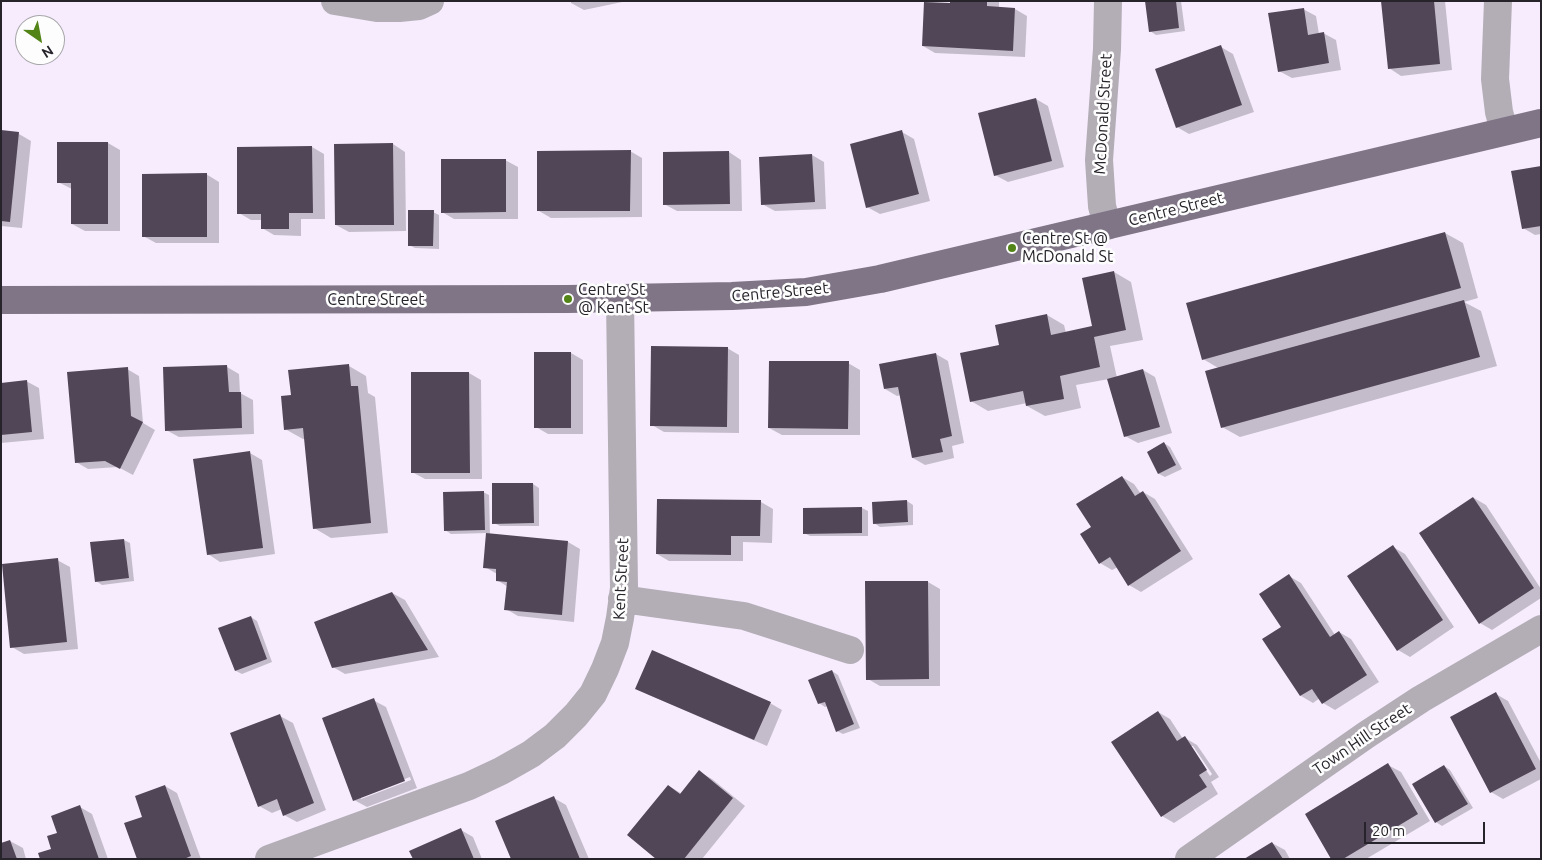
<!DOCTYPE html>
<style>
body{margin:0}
#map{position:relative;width:1542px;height:860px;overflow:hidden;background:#f6ecfd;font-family:Ubuntu,sans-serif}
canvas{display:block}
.frame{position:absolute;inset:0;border:2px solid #27232b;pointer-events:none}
.north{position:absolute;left:15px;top:15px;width:50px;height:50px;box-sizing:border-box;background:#fdfdfd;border:1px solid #a7a6a9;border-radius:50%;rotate:147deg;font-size:14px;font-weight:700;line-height:20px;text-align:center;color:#27232b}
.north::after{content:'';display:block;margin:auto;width:18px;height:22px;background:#528418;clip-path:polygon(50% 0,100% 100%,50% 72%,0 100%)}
.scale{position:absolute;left:1364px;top:822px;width:121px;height:22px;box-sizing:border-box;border:2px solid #27232b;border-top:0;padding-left:6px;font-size:15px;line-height:18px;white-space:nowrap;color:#27232b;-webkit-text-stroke:4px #fdfdfd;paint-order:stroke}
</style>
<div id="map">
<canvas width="1542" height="860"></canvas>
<div class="frame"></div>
<div class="north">N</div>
<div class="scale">20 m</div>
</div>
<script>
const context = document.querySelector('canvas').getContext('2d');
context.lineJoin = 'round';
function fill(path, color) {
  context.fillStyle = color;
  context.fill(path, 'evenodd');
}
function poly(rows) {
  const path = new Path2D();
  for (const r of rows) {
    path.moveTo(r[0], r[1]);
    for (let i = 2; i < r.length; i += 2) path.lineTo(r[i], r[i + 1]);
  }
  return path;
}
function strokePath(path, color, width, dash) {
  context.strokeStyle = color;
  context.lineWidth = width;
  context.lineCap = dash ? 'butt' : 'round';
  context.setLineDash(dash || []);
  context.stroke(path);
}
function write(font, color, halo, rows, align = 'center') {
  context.font = font + ' Ubuntu,sans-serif';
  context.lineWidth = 5;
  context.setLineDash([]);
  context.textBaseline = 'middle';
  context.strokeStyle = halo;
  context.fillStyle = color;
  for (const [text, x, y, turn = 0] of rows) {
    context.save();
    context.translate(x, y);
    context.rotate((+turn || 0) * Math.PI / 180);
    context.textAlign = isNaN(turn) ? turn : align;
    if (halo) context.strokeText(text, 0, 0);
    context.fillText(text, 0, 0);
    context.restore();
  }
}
const shadow = poly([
 [571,1,627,1,584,10,571,3],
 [951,1,999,1,999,8,1015,9,1027,16,1025,57,935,53,923,46,951,5],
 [1147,1,1181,1,1185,31,1156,35,1150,31],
 [1382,1,1445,1,1452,70,1401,76,1389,68],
 [1303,9,1316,16,1319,34,1323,33,1336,40,1341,70,1292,78,1279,71],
 [1221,47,1233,54,1254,112,1189,134,1177,127],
 [1036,99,1048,106,1064,167,1008,182,995,175],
 [1,132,19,134,31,141,22,228,1,226],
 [902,132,914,139,930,201,880,214,867,207],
 [108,143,120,150,120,231,85,231,72,224,72,189,58,182],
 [393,144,405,152,406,231,349,232,336,225],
 [312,147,324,154,325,219,301,219,301,236,274,235,262,228,262,220,251,220,239,213],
 [630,151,642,158,642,217,551,218,539,211],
 [729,152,741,160,742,211,677,211,664,204,664,153],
 [812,155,824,162,826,209,775,211,762,204],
 [505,160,518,167,518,219,454,219,442,212],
 [1541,167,1541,234,1535,235,1523,228],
 [206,174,219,182,219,243,156,243,143,236],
 [433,212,439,215,439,249,415,248,409,245],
 [1445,233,1463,243,1478,298,1464,302,1481,311,1497,366,1240,437,1222,427,1220,369,1203,359],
 [1114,272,1131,282,1143,340,1110,346,1117,378,1143,370,1155,377,1172,433,1138,443,1125,436,1109,379,1076,385,1081,408,1045,416,1027,406,1027,403,988,411,971,401,1000,346,1047,315,1064,325,1066,333,1094,327],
 [727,348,739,355,739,433,664,432,652,425],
 [571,353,583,360,583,434,548,434,536,427],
 [936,354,948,361,964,443,952,446,954,458,925,465,913,458,901,395,897,396,885,389],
 [848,363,860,370,860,435,782,435,769,428],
 [349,366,366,376,368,393,375,397,388,533,331,538,314,528,305,439,303,439,285,429,292,396],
 [227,367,239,374,240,393,253,400,254,434,179,437,166,430],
 [127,369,139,376,143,423,155,430,133,475,118,467,88,469,76,462],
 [469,373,481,380,482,479,425,479,412,472],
 [26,381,39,388,44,439,1,443,1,384],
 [1164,443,1170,447,1182,469,1165,477,1159,474,1148,452],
 [250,453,262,460,275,554,220,562,208,554],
 [1122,477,1134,484,1141,494,1143,492,1155,499,1193,559,1141,592,1129,585,1118,567,1112,570,1100,563,1082,535,1093,527],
 [533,484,539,488,539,526,500,526,494,523],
 [483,492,489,495,490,535,568,542,580,549,574,622,518,616,506,609,508,587,497,580,497,574,485,567,488,533,451,534,445,530],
 [1474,498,1486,505,1541,589,1541,598,1492,630,1480,623],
 [907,501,913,505,913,525,880,527,874,523],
 [761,502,773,509,772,543,743,542,743,561,669,561,657,554],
 [862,508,868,511,868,536,810,536,804,533],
 [124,540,130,543,134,581,102,585,96,581,92,543],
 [1393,547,1405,554,1454,627,1410,657,1398,650],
 [57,560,70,567,78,649,24,654,12,647],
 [1289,576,1301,583,1335,635,1339,632,1351,639,1379,682,1335,710,1323,703,1320,698,1313,703,1301,696,1264,639,1283,627],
 [928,582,940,589,940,686,880,686,868,679],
 [392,593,405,600,439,657,345,674,333,667],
 [251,617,257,621,272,662,242,674,236,671],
 [832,671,838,675,860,728,843,734,837,731,828,706,825,707,819,703],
 [637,688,770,703,782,710,767,746,649,695],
 [1496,694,1508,701,1541,763,1541,779,1503,799,1491,792],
 [373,700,386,707,417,788,367,807,354,800],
 [410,777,411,780,361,799,361,796],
 [1158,712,1170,719,1183,739,1185,738,1197,745,1219,777,1211,782,1218,794,1174,823,1162,816],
 [1190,746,1193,746,1212,774,1210,776],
 [280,716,293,723,326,810,297,822,284,815,282,809,272,813,259,806],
 [1388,765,1401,772,1430,821,1366,859,1333,859],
 [1444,766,1450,770,1473,808,1442,826,1436,822],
 [700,772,712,779,745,806,702,859,658,859,669,786,682,794],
 [165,786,177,793,201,859,138,859,144,818],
 [554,798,566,805,589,859,512,859],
 [80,807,92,814,108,859,41,859,53,850,59,834],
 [461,830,473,837,482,859,414,859],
 [10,841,23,848,26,859,1,859,1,844],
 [1272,843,1285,850,1290,859,1246,859]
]);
const building = poly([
 [950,1,987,1,987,6,1015,8,1013,51,922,46,924,2,950,3],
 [1145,1,1176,1,1179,28,1149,32],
 [1381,1,1434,1,1440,64,1388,69],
 [1304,8,1308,35,1324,32,1329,63,1278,72,1268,13],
 [1221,45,1242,105,1176,128,1155,69],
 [1036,98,1052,161,994,176,978,113],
 [1,130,19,132,10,222,1,221],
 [902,130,919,194,866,208,850,144],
 [57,142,108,142,108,224,71,224,71,183,57,183],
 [393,143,394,225,335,225,334,144],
 [312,146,313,213,289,213,289,229,261,229,261,214,237,214,237,147],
 [631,150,630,211,537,211,537,151],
 [729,151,730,204,663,205,663,152],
 [812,154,815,202,761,205,759,157],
 [441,159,506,159,506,212,441,213],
 [1541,166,1541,226,1522,229,1511,171],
 [207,173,207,237,142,237,142,174],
 [408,210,434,210,433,246,408,246],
 [1445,232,1461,288,1202,360,1186,303],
 [1114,271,1126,330,1094,337,1100,367,1060,376,1064,399,1026,406,1023,391,970,402,960,353,999,345,995,325,1047,314,1051,335,1092,326,1082,278],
 [1464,300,1480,357,1221,428,1205,371],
 [651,346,728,347,727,427,650,426],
 [534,352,571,352,571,428,534,428],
 [936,353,952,436,940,439,943,452,912,458,898,387,884,389,879,364],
 [769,361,849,361,848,429,768,428],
 [349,364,351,386,358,386,371,523,313,529,303,428,284,430,281,396,291,395,288,370],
 [227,365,229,392,241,392,242,428,165,431,163,367],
 [128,367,131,416,143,422,120,469,105,461,75,463,67,372],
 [1143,369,1160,427,1124,437,1107,379],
 [411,372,469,372,470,473,411,473],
 [27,380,32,432,1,435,1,383],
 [1164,442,1176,465,1158,474,1147,452],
 [250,451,263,548,207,555,193,459],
 [1122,476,1135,496,1143,491,1181,551,1128,586,1110,557,1099,564,1080,534,1091,527,1076,504],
 [492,483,533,483,534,523,492,524],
 [484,491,485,530,444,531,443,492],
 [1473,497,1534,588,1479,624,1419,533],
 [657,499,761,500,760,536,731,536,731,555,656,554],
 [907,500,908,522,873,524,872,502],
 [862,507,862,533,803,534,803,508],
 [486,533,568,541,562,615,504,610,507,582,496,581,496,569,483,568],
 [124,539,129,578,95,582,90,542],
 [1393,545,1443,620,1397,651,1347,576],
 [58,558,67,642,10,648,2,564],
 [1289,574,1330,637,1339,631,1367,675,1322,704,1312,689,1300,696,1262,639,1281,627,1259,594],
 [865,581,928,581,929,679,866,680],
 [392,592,428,650,332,668,314,622],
 [251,616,267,659,235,671,218,628],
 [652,650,771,702,754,740,635,689],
 [832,670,854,724,836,732,825,702,818,704,808,680],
 [1496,692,1536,769,1490,793,1450,717],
 [374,698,405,781,353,801,322,718],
 [1158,711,1177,741,1185,736,1207,770,1199,775,1207,787,1161,817,1111,742],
 [280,714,314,803,283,816,277,799,258,807,230,733],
 [1388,763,1418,814,1343,859,1331,859,1305,814],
 [1444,765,1468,804,1435,823,1412,784],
 [699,770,733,798,684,859,656,859,627,835,668,785,680,794],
 [165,785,191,856,184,859,137,859,124,823,142,817,135,796],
 [554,796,580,859,511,859,495,821],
 [80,805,99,859,40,859,38,853,51,849,47,836,57,833,51,816],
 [461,828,474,859,413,859,409,851],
 [10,840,17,859,1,859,1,843],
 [1272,842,1283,859,1244,859]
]);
const minor = poly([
 [335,1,377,8,399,8,419,6,430,1],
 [1498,1,1495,79,1499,112,1504,130],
 [1107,226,1102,206,1099,160,1107,49,1108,1],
 [622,599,744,616,850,650],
 [269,859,469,786,501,771,531,754,555,736,576,715,593,694,605,669,615,643,620,618,624,588,620,299],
 [1189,859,1366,735,1421,699,1541,629]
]);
const major = poly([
 [1,300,568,299,732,296,806,292,880,279,1541,123]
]);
const markers = [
 [1012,248,5,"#528418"],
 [568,299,5,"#528418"]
];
const streetNames = [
 ["McDonald Street",1103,114,-87],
 ["Centre Street",1176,209,-14],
 ["Centre Street",780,292,-5],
 ["Centre Street",376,300],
 ["Kent Street",621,579,-87],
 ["Town Hill Street",1362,739,-34]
];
const poiNames = [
 ["Centre St @",1022,239],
 ["McDonald St",1022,257],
 ["Centre St",578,290],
 ["@ Kent St",578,308]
];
fill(shadow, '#0003');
fill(building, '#514658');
strokePath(minor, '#b3adb6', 28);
strokePath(major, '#7f7586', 28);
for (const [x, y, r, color] of markers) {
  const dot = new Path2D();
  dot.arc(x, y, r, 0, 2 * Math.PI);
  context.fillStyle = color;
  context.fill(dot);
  strokePath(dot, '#fdfdfd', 2);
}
write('16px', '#27232b', '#fdfdfd', streetNames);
write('16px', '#27232b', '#fdfdfd', poiNames, 'left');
</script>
